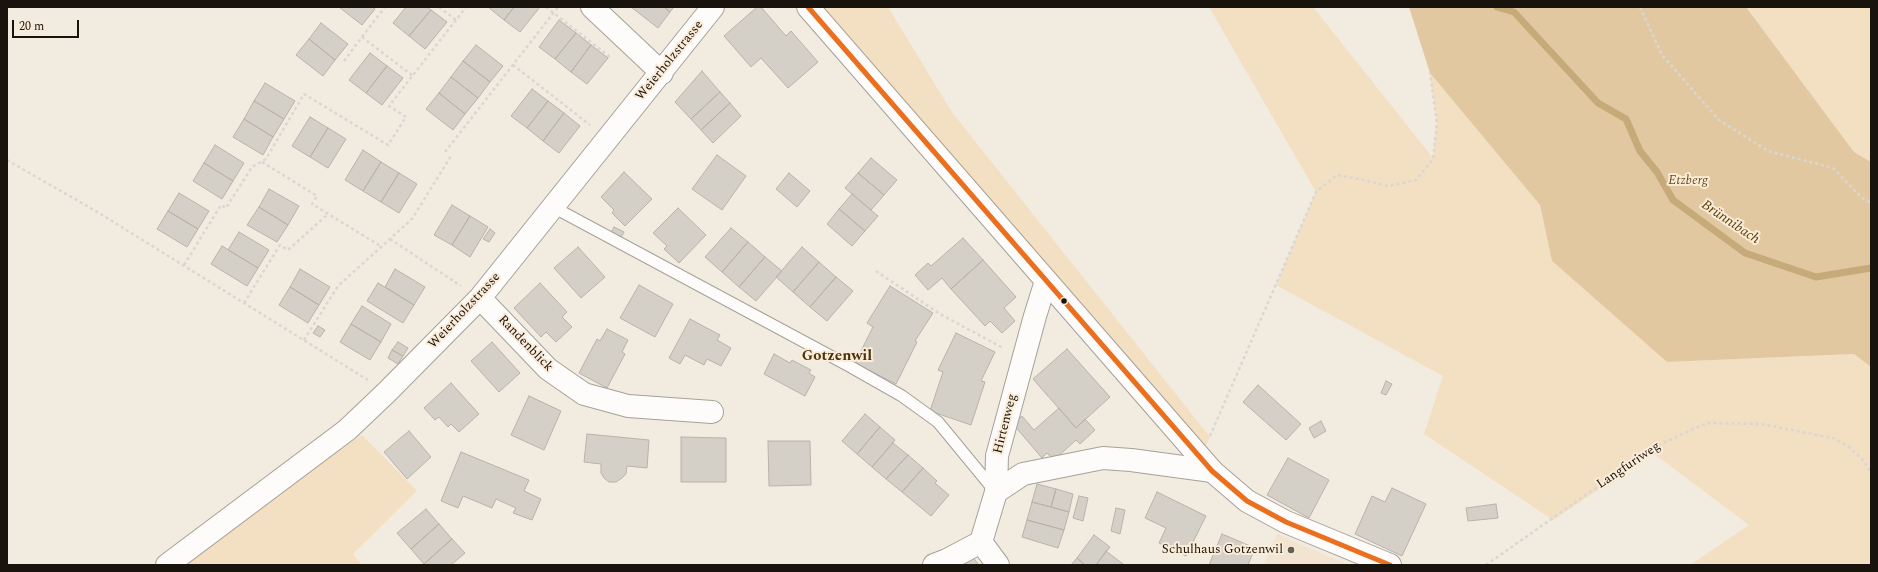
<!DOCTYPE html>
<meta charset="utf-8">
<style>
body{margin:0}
#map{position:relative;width:1878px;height:572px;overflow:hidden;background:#f2ebe0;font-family:Spectral,serif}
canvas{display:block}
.frame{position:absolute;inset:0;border:8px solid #18130c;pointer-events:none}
.scale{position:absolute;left:12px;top:20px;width:67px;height:18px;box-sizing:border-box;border:2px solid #18130c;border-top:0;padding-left:5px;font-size:12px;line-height:14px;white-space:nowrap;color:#18130c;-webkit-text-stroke:3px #faecd8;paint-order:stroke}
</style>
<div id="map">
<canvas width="1878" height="572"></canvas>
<div class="frame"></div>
<div class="scale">20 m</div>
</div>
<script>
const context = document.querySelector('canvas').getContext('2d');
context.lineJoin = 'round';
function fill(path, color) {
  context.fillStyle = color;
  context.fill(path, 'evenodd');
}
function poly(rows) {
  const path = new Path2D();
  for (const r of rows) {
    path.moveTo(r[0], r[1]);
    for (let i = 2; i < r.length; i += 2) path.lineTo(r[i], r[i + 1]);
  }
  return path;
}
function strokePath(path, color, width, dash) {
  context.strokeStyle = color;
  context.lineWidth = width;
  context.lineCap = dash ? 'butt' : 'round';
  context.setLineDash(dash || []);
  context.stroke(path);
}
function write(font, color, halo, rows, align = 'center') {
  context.font = font + ' Spectral,serif';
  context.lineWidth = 4;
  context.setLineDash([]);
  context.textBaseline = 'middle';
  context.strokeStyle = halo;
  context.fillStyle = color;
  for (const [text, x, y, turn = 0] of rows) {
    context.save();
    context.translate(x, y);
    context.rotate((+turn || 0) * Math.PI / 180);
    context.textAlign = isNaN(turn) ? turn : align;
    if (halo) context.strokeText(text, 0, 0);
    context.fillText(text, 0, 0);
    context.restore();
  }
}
const built = poly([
 [1277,534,1348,565,1264,565]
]);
const green = poly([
 [808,7,888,7,951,111,1210,437,1200,458],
 [1209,7,1313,7,1433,158,1437,123,1430,73,1540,205,1552,261,1667,362,1854,354,1871,367,1871,565,1690,565,1749,525,1653,453,1553,520,1424,434,1443,376,1276,285,1316,192],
 [1746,7,1871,7,1871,162,1854,152],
 [362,435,417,491,353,554,362,565,180,565,267,500]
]);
const forest = poly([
 [1409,7,1746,7,1854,152,1871,162,1871,367,1854,354,1667,362,1552,261,1540,205,1430,73]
]);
const stream = poly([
 [1497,7,1514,12,1598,103,1626,119,1640,151,1657,172,1673,200,1745,253,1816,277,1871,268]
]);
const building = poly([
 [339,7,372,7,375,9,362,25,339,7],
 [406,7,427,7,431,10,409,36,393,23,406,7],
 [488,7,514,7,504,20,488,7],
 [514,7,540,7,520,32,504,20,514,7],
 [631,7,664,7,670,12,658,28,631,7],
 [664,7,674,7,670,12,664,7],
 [757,7,761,7,786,36,791,31,818,62,788,88,761,58,751,67,724,36,757,7],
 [431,10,447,22,425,49,409,36,431,10],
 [559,20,576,33,555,59,539,47,559,20],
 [321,23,348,44,335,60,309,39,321,23],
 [576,33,591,45,571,72,555,59,576,33],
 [309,39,335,60,323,76,296,55,309,39],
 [476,45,503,66,490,82,463,61,476,45],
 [591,45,608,58,587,84,571,72,591,45],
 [370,53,387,66,366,93,349,80,370,53],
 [463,61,490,82,478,98,451,77,463,61],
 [387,66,403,78,382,105,366,93,387,66],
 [702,71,720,92,691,119,675,102,702,71],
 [451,77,478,98,465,114,439,93,451,77],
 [265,83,295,101,284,119,254,101,265,83],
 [532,89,548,101,527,128,511,116,532,89],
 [720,92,730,103,701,130,691,119,720,92],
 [439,93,465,114,453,130,426,109,439,93],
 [254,101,284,119,273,137,244,119,254,101],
 [548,101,564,113,543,141,527,128,548,101],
 [730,103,741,116,713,143,701,130,730,103],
 [564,113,580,126,559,153,543,141,564,113],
 [310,117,328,128,310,157,292,146,310,117],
 [244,119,273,137,263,155,233,137,244,119],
 [328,128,346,139,328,168,310,157,328,128],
 [215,145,244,163,233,181,204,163,215,145],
 [363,150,381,162,363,191,345,180,363,150],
 [717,155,746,176,722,210,692,189,717,155],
 [871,158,897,180,884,195,858,173,871,158],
 [381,162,399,173,381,202,363,191,381,162],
 [204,163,233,181,222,199,193,181,204,163],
 [624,172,652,199,625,226,612,213,614,210,601,197,624,172],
 [399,173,417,184,399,213,381,202,399,173],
 [789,173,810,191,797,207,776,189,789,173],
 [858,173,884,195,871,210,845,188,858,173],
 [269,189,299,206,288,225,259,207,269,189],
 [179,193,209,211,198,229,168,211,179,193],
 [852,194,878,216,865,231,839,209,852,194],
 [452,205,470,216,452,245,434,235,452,205],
 [259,207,288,225,277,242,247,225,259,207],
 [678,208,706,235,679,263,664,249,667,246,653,233,678,208],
 [839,209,865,231,852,246,827,224,839,209],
 [168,211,198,229,187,247,157,229,168,211],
 [470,216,488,227,470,257,452,245,470,216],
 [614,227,624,232,620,239,611,233,614,227],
 [731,228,748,242,722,272,705,257,731,228],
 [490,229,495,233,489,242,483,239,490,229],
 [239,232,269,250,258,268,228,250,239,232],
 [963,238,983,260,951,289,942,278,928,290,915,275,928,263,931,266,963,238],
 [748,242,765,257,739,287,722,272,748,242],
 [222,246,258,268,247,286,211,264,222,246],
 [578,247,605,277,581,298,554,268,578,247],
 [802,247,819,262,793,292,776,277,802,247],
 [765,257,782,271,756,301,739,287,765,257],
 [983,260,1016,297,1004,308,1015,321,1002,333,990,321,985,326,951,289,983,260],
 [819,262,836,277,810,307,793,292,819,262],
 [300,269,330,287,319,305,290,287,300,269],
 [395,269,425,287,414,305,385,287,395,269],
 [836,277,853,291,827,321,810,307,836,277],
 [378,283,414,305,403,323,367,301,378,283],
 [540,283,567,312,562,317,572,327,556,342,546,332,541,337,514,308,540,283],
 [639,285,673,304,655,337,620,318,639,285],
 [890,286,933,313,915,341,917,342,896,384,855,363,873,327,867,323,890,286],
 [290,287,319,305,308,323,279,305,290,287],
 [362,306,391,324,381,342,351,324,362,306],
 [690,319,720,335,717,340,731,348,721,366,707,359,704,365,685,355,680,364,669,358,690,319],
 [351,324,381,342,370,360,340,342,351,324],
 [318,326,325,330,320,337,313,333,318,326],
 [607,329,628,340,622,352,625,354,607,388,579,373,597,339,600,341,607,329],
 [956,333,995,352,981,381,985,382,971,425,930,411,943,372,938,370,956,333],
 [398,342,408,348,403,356,392,350,398,342],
 [492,342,520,373,499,392,471,361,492,342],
 [1067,349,1110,397,1076,428,1033,379,1067,349],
 [392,350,403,356,398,364,388,358,392,350],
 [774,354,790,363,792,360,811,370,809,373,815,377,805,396,764,374,774,354],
 [1386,381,1392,384,1386,395,1381,393,1386,381],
 [451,383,479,414,459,432,451,424,448,427,439,417,435,420,424,408,451,383],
 [1258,385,1301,424,1286,440,1243,402,1258,385],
 [529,396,561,411,544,450,511,435,529,396],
 [1059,408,1076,428,1085,419,1095,430,1080,444,1076,440,1054,460,1047,453,1042,458,1013,424,1022,416,1034,430,1059,408],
 [865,414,880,427,857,454,842,441,865,414],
 [1321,421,1326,431,1314,438,1309,428,1321,421],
 [880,427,895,440,872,467,857,454,880,427],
 [409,431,431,457,407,479,384,452,409,431],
 [587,434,649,440,647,468,627,466,626,474,622,478,616,482,609,482,604,478,601,473,601,464,584,462,587,434],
 [681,437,726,438,726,482,681,482,681,437],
 [768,441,810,441,811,485,769,486,768,441],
 [893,443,908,455,886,479,872,467,893,443],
 [461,452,529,480,524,491,541,499,532,520,513,513,516,508,496,499,492,508,463,496,458,508,441,501,461,452],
 [908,455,923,468,902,492,886,479,908,455],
 [1288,458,1329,480,1309,518,1267,495,1288,458],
 [923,468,937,481,935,483,949,495,931,516,902,492,923,468],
 [1037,484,1056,489,1051,507,1032,502,1037,484],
 [1392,488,1426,504,1402,556,1355,534,1372,496,1385,502,1392,488],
 [1056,489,1073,494,1069,512,1051,507,1056,489],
 [1157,492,1206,516,1186,556,1159,543,1166,528,1145,518,1157,492],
 [1079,496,1088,498,1083,521,1073,518,1079,496],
 [1032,502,1069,512,1064,530,1027,520,1032,502],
 [1496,504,1498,518,1468,521,1466,508,1496,504],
 [1116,508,1125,510,1120,534,1111,531,1116,508],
 [426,509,439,524,411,549,397,533,426,509],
 [1027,520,1064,530,1058,548,1022,537,1027,520],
 [439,524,452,539,424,564,411,549,439,524],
 [1222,534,1255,548,1248,565,1209,565,1222,534],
 [1094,535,1110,547,1096,565,1085,565,1077,558,1094,535],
 [452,539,465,553,451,565,425,565,424,564,452,539],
 [1106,551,1123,564,1121,565,1096,565,1106,551],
 [971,555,979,565,958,565,971,555],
 [1077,558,1085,565,1071,565,1077,558]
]);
const path = poly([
 [439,7,456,20],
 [546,7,610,57],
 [1640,7,1662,55,1719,120,1768,151,1833,168,1862,198,1871,203],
 [362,37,385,7],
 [344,61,362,37,413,76],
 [513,65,590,125],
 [445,152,558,7],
 [7,160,99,213,368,380],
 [262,162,317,196,312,204,382,247],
 [390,239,461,286],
 [184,265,221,205,226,208,252,167,266,159,304,94,388,145,406,117,389,106,466,7],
 [876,271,940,314,1003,348],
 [244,303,280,245,288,250,328,214],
 [304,340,338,286,412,219,451,156],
 [1210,436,1316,192,1337,175,1359,179,1388,186,1416,180,1433,159,1437,123,1430,73],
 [1486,565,1654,447,1707,423,1761,424,1833,438,1849,447,1864,461,1871,473]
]);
const service = poly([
 [553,207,851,367,902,396,938,422,994,490]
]);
const minor = poly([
 [592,7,662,73],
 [480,298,548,369,584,394,628,406,712,412],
 [996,492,1023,474,1103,458,1131,460,1212,471],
 [981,542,998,565],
 [167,565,347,430,387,392,480,298,713,7],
 [934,565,947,560,981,542,996,492,997,456,1035,316,1046,281]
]);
const tertiary = poly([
 [808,7,1212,471,1247,501,1286,522,1390,565]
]);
const bus1 = poly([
 [808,7,1212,471,1247,501,1286,522,1390,565]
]);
const markers = [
 [1064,301,3.5,"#18130c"],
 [1291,550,4,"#645f56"]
];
const streetNames = [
 ["Weierholzstrasse",670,61,-51],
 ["Weierholzstrasse",465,311,-47],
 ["Randenblick",525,344,46],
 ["Hirtenweg",1006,424,-76],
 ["Langfuriweg",1629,466,-34]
];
const parkNames = [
 ["Etzberg",1688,181]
];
const poiNames = [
 ["Schulhaus Gotzenwil",1283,550]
];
const waterNames = [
 ["Brünnibach",1730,223,34]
];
const quarterNames = [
 ["Gotzenwil",837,357]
];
fill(built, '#f1e4d0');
fill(green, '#f3dfc2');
fill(forest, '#e2c8a0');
strokePath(stream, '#c7aa7a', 7);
fill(building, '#d5d0c7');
strokePath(building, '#b8b2aa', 1);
strokePath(service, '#a6a198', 13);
strokePath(minor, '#a6a198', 24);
strokePath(tertiary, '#a6a198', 24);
strokePath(path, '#d9d7d3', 2.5, [3, 3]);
strokePath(service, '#fdfcfa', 11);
strokePath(minor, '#fdfcfa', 22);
strokePath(tertiary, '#fdfcfa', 22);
strokePath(bus1, '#ea7020', 5);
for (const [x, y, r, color] of markers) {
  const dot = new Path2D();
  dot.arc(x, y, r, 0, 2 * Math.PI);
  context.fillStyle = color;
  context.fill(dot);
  strokePath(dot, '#faecd8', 1.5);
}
write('13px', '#18130c', '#faecd8', streetNames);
write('italic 13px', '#684c1b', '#faecd8', parkNames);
write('13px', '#18130c', '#faecd8', poiNames, 'right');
write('italic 14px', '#593d08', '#faecd8', waterNames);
write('bold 15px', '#4a340f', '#faecd8', quarterNames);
</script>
